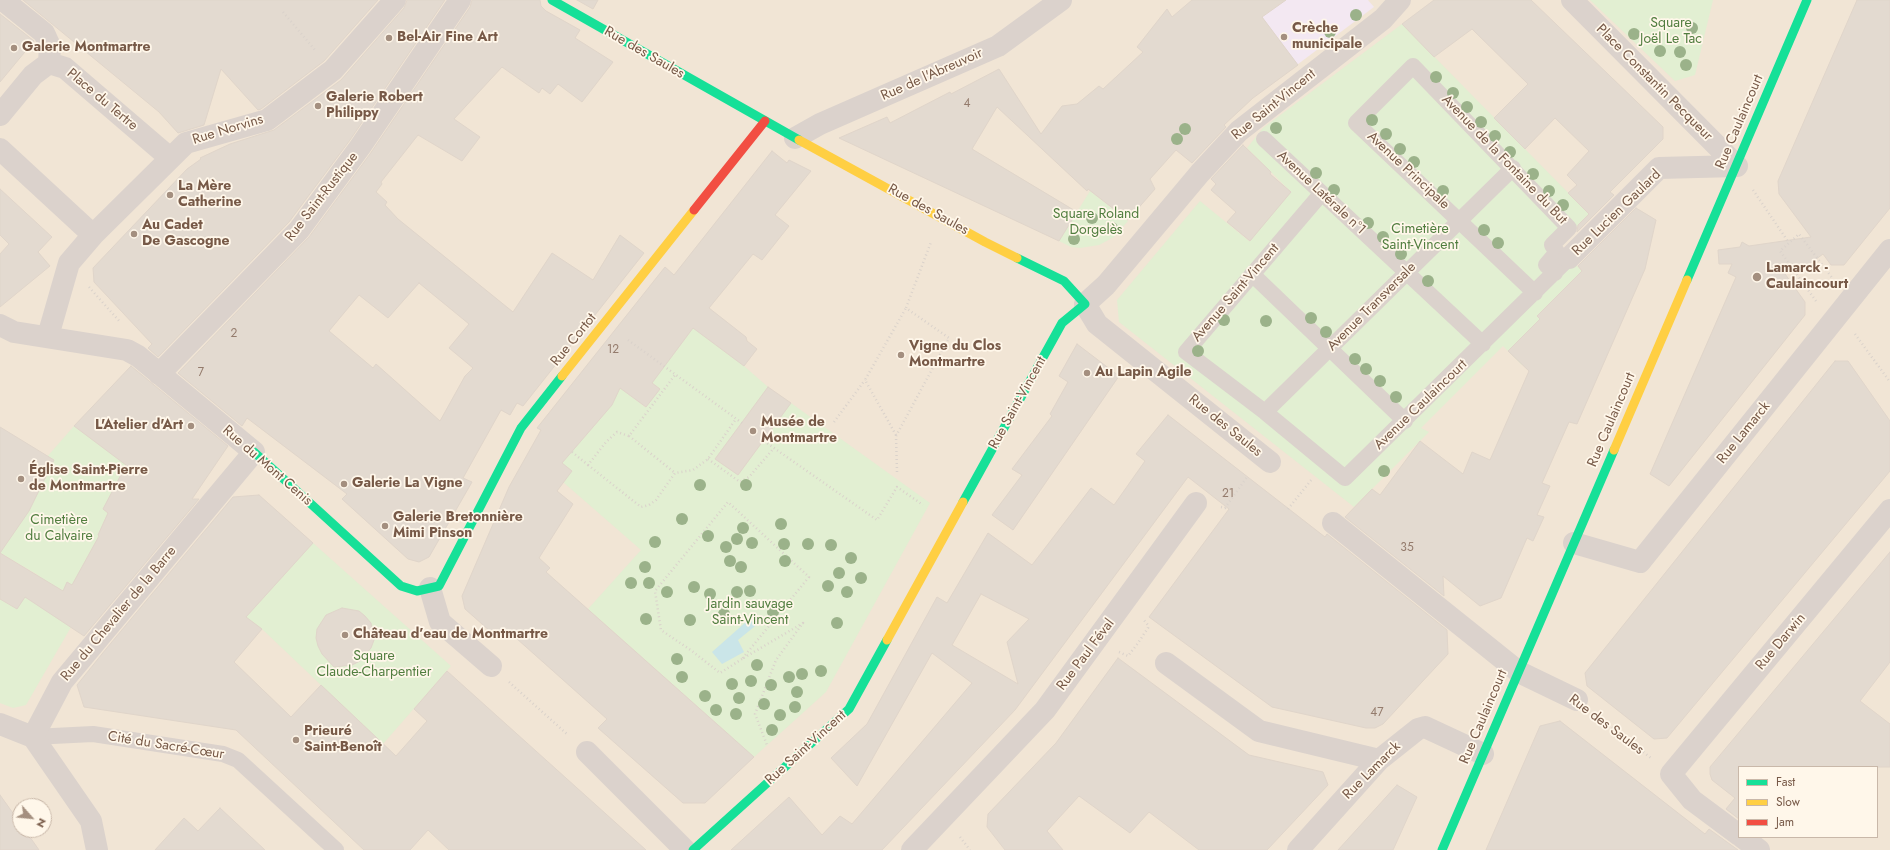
<!DOCTYPE html>
<meta charset="utf-8">
<style>
body{margin:0}
#map{position:relative;width:1890px;height:850px;overflow:hidden;background:#f7f2e8;font-family:Jost,sans-serif}
canvas{display:block}
.legend{position:absolute;left:1738px;top:766px;width:140px;height:72px;box-sizing:border-box;background:#fff7ea;border:1px solid #c9b8a9;margin:0;padding:5px 7px;list-style:none;font-size:12px;color:#775947}
.legend li{display:flex;align-items:center;gap:8px;height:20px}
.legend b{width:20px;border:1px solid #c9b8a9}
.north{position:absolute;left:12px;top:798px;width:40px;height:40px;box-sizing:border-box;background:#fff7ea;border:1px solid #c9b8a9;border-radius:50%;rotate:117deg;font-size:11px;font-weight:700;line-height:16px;text-align:center;color:#775947}
.north::after{content:'';display:block;margin:auto;width:14px;height:18px;background:#a48f7f;clip-path:polygon(50% 0,100% 100%,50% 72%,0 100%)}
</style>
<div id="map">
<canvas width="1890" height="850"></canvas>
<ul class="legend">
<li><b style="height:5px;background:#16e098"></b>Fast</li>
<li><b style="height:5px;background:#ffcf43"></b>Slow</li>
<li><b style="height:5px;background:#f24e42"></b>Jam</li>
</ul>
<div class="north">N</div>
</div>
<script>
const context = document.querySelector('canvas').getContext('2d');
context.lineJoin = 'round';
function fill(path, color) {
  context.fillStyle = color;
  context.fill(path, 'evenodd');
}
function poly(rows) {
  const path = new Path2D();
  for (const r of rows) {
    path.moveTo(r[0], r[1]);
    for (let i = 2; i < r.length; i += 2) path.lineTo(r[i], r[i + 1]);
  }
  return path;
}
function strokePath(path, color, width, dash) {
  context.strokeStyle = color;
  context.lineWidth = width;
  context.lineCap = dash ? 'butt' : 'round';
  context.setLineDash(dash || []);
  context.stroke(path);
}
function write(font, color, halo, rows, align = 'center') {
  context.font = font + ' Jost,sans-serif';
  context.lineWidth = 3.5;
  context.setLineDash([]);
  context.textBaseline = 'middle';
  context.strokeStyle = halo;
  context.fillStyle = color;
  for (const [text, x, y, turn = 0] of rows) {
    context.save();
    context.translate(x, y);
    context.rotate((+turn || 0) * Math.PI / 180);
    context.textAlign = isNaN(turn) ? turn : align;
    if (halo) context.strokeText(text, 0, 0);
    context.fillText(text, 0, 0);
    context.restore();
  }
}
const residential = poly([
 [0,0,1890,0,1890,850,0,850],
 [1739,767,1877,767,1877,837,1739,837],
 [20,806,44,806,44,830,20,830]
]);
const education = poly([
 [1252,0,1368,0,1374,7,1253,98,1206,61]
]);
const green = poly([
 [1590,0,1713,0,1695,75,1675,81],
 [1402,24,1589,214,1558,246,1582,271,1522,365,1503,346,1421,428,1429,432,1354,507,1119,322,1117,300,1200,201,1249,241,1291,192,1247,148,1263,128],
 [1090,191,1128,221,1114,237,1099,245,1080,248,1071,247,1059,241],
 [693,328,744,366,768,387,715,459,738,475,791,403,930,503,826,692,754,757,588,609,641,550,563,482,551,453,568,456,601,418,620,388,645,407,660,389,650,381,647,335,673,355],
 [74,426,127,465,103,509,108,513,98,535,99,536,72,585,67,582,71,627,26,705,13,708,0,703,0,599,17,609,38,575,0,553,35,498,50,464,51,465,53,463,46,458],
 [313,543,451,666,383,744,262,629,246,617]
]);
const water = poly([
 [755,614,760,622,738,640,744,652,722,664,712,652]
]);
const building = poly([
 [23,0,378,0,324,61,261,109,258,110,221,69,204,125,178,133,159,112,23,0],
 [407,0,445,0,350,140,289,222,158,357,148,348,152,344,94,282,93,268,187,169,201,159,200,158,230,144,274,130,341,80,404,8,407,0],
 [472,0,540,0,541,6,546,11,580,30,575,38,613,62,582,102,558,84,550,94,542,88,539,93,502,67,454,119,480,137,462,161,418,135,381,182,382,184,376,192,387,202,385,205,398,219,513,312,552,253,593,280,620,235,644,253,523,406,517,403,510,415,501,410,463,478,472,482,429,557,419,562,408,559,342,499,347,494,247,418,242,426,178,373,309,237,370,154,470,7,472,0],
 [419,283,469,324,449,348,473,368,465,376,440,421,376,364,373,368,329,331,359,295,388,318,419,283],
 [577,0,598,0,593,9,577,0],
 [1192,0,1286,0,1262,17,1298,65,1253,98,1224,125,1226,127,1192,163,1176,150,1150,179,1155,189,1128,220,1088,189,1087,191,997,107,972,149,1077,212,1059,241,839,138,887,117,890,123,950,92,951,94,999,69,1041,134,1062,106,1077,104,1099,86,1103,89,1143,52,1137,47,1167,9,1172,17,1192,0],
 [1434,0,1531,0,1663,127,1663,139,1610,192,1614,195,1577,232,1578,225,1589,214,1568,193,1577,185,1567,175,1589,151,1555,118,1525,149,1494,118,1528,84,1472,29,1434,57,1402,24,1434,0],
 [1857,0,1890,0,1890,208,1844,265,1831,265,1823,254,1808,265,1778,264,1805,302,1805,315,1669,486,1650,474,1736,277,1728,273,1732,264,1719,264,1718,250,1740,247,1742,242,1749,246,1811,237,1779,194,1778,181,1857,0],
 [0,14,34,41,0,82,0,14],
 [1243,145,1271,172,1270,174,1291,192,1250,241,1227,222,1236,212,1211,190,1216,184,1211,179,1243,145],
 [772,151,787,163,789,160,811,171,775,215,789,226,762,260,753,254,709,308,746,337,747,341,757,349,744,366,693,328,652,383,660,389,646,407,620,388,612,405,562,463,572,471,557,491,573,504,539,558,550,568,546,572,754,757,705,803,683,803,598,728,607,719,507,630,499,639,465,609,462,596,509,487,541,430,537,428,665,267,674,275,772,151],
 [0,189,52,237,38,252,50,266,0,307,0,254,9,244,0,235,0,189],
 [1636,208,1656,220,1645,269,1577,424,1569,422,1542,483,1550,486,1537,515,1544,517,1533,541,1527,538,1501,598,1480,606,1443,576,1444,596,1345,517,1372,489,1380,495,1420,441,1463,474,1472,452,1490,460,1529,371,1508,351,1540,319,1537,316,1582,271,1578,266,1636,208],
 [1077,344,1119,376,1013,530,992,515,1022,475,1012,469,1052,416,1050,414,1068,382,1059,376,1077,344],
 [1835,361,1848,361,1890,421,1890,471,1667,738,1654,739,1587,686,1585,673,1835,361],
 [131,366,228,446,192,499,199,499,84,636,25,597,17,609,0,599,0,427,54,460,29,511,0,553,63,591,67,582,72,585,99,536,98,535,108,513,103,509,126,465,74,426,131,366],
 [768,387,791,403,738,475,715,459,768,387],
 [1168,415,1325,537,1327,534,1447,630,1448,654,1383,724,1375,728,1366,728,1272,707,1149,617,1229,509,1188,477,1015,710,882,850,731,850,789,797,822,835,840,816,852,824,972,683,932,653,857,786,831,758,867,724,937,597,947,603,988,533,1032,565,1091,488,1114,505,1145,461,1136,454,1168,415],
 [981,594,1029,619,1007,642,1018,684,952,645,981,594],
 [259,495,313,543,246,617,262,629,234,662,291,717,321,685,396,756,427,721,414,709,447,671,646,850,449,850,428,830,410,850,364,850,236,730,84,707,77,685,106,649,233,497,259,495],
 [1890,552,1890,662,1860,701,1890,724,1890,767,1739,767,1739,819,1726,809,1735,798,1712,780,1710,774,1710,767,1890,552],
 [342,608,359,611,365,616,371,623,374,640,371,648,360,661,352,665,334,667,322,654,318,646,316,638,317,629,326,615,342,608],
 [1118,658,1249,755,1323,772,1328,785,1267,850,1199,850,1149,812,1130,833,1079,796,1047,831,1063,850,1005,850,987,827,988,814,1056,743,1118,658],
 [1560,721,1705,834,1709,829,1738,850,1486,850,1540,726,1560,721],
 [1397,785,1417,797,1393,850,1338,850,1397,785],
 [0,795,20,823,20,830,25,830,39,850,0,850,0,795],
 [220,808,265,850,155,850,184,818,198,831,220,808]
]);
const path = poly([
 [283,12,315,50],
 [1753,190,1789,243],
 [89,287,120,322],
 [1816,301,1780,251,1799,234,1833,279],
 [1855,334,1890,382],
 [628,340,742,423],
 [834,422,865,380],
 [896,435,865,380,906,308],
 [629,436,675,473],
 [764,441,877,520,897,487,923,505],
 [572,452,588,465,606,442,617,432,629,436,675,375],
 [708,459,740,482,749,477,774,448],
 [588,465,641,507,649,505,656,500,675,473,693,470,708,459,736,419],
 [897,472,896,436,949,338,906,308,931,242],
 [1221,507,1225,508,1247,477],
 [1288,509,1312,479],
 [1119,652,1128,656,1138,643,1148,628,1148,625,1143,619],
 [742,659,720,673,692,651,661,630,655,591,728,502,809,577,742,659,803,623,776,660,755,714,767,745],
 [509,682,568,735],
 [1596,715,1651,758],
 [960,837,970,850]
]);
const lane = poly([
 [1264,139,1483,344],
 [1321,194,1186,352,1265,412,1345,478,1569,258],
 [1252,274,1405,421],
 [1535,293,1356,123,1413,66,1569,228,1552,245,1557,252,1546,265,1555,273],
 [1265,412,1513,168],
 [33,737,93,734,223,754,238,760,336,850]
]);
const street = poly([
 [3,0,44,33,50,46,49,63],
 [1572,0,1737,166],
 [49,63,65,68,170,158],
 [0,115,33,75,49,63],
 [795,138,820,124,998,46,1061,0],
 [0,149,93,235],
 [1569,258,1659,168,1737,166],
 [0,325,14,332,127,350,138,356,254,452,62,682,33,737],
 [48,336,69,263,93,235,186,143,267,120,333,70,395,0],
 [159,374,299,230,360,147,460,0],
 [1270,462,1097,324,1085,304,1106,285,1200,173,1239,131,1383,19,1400,0],
 [1333,523,1519,672,1577,700],
 [1574,543,1640,562,1890,250],
 [430,588,440,622,491,666],
 [1166,663,1259,731,1379,760],
 [0,724,33,737],
 [33,737,91,821,97,850],
 [587,752,685,850],
 [1739,835,1692,800,1671,774,1890,510],
 [1742,837,1759,850],
 [912,850,1045,710,1196,503],
 [1298,850,1379,760,1418,729,1425,727,1483,754]
]);
const fast = poly([
 [552,0,799,140],
 [1687,280,1807,0],
 [254,452,401,586,417,591,439,586,521,428,562,376],
 [963,502,1062,323,1085,304,1064,281,1017,258],
 [693,850,849,709,887,640],
 [1442,850,1614,450]
]);
const slow = poly([
 [799,140,985,242,1017,258],
 [562,376,694,210],
 [1614,450,1687,280],
 [887,640,963,502]
]);
const jam = poly([
 [694,210,765,121]
]);
const trees = [
 [1356,15],
 [1692,28],
 [1330,32],
 [1634,34],
 [1660,51],
 [1680,52],
 [1686,65],
 [1436,77],
 [1453,93],
 [1467,107],
 [1372,120],
 [1481,122],
 [1276,128],
 [1185,129],
 [1386,134],
 [1495,136],
 [1177,139],
 [1400,149],
 [1510,152],
 [1414,162],
 [1316,173],
 [1533,174],
 [1334,190],
 [1443,191],
 [1549,191],
 [1563,205],
 [1092,218],
 [1368,223],
 [1112,228],
 [1484,230],
 [1383,237],
 [1074,239],
 [1498,243],
 [1401,254],
 [1428,281],
 [1311,318],
 [1224,320],
 [1266,321],
 [1326,332],
 [1198,351],
 [1355,359],
 [1366,369],
 [1380,381],
 [1396,397],
 [1384,471],
 [700,485],
 [746,485],
 [682,519],
 [781,524],
 [743,528],
 [708,536],
 [737,539],
 [655,542],
 [752,543],
 [784,544],
 [808,544],
 [831,545],
 [726,547],
 [851,558],
 [730,561],
 [785,561],
 [645,567],
 [741,567],
 [839,573],
 [861,578],
 [631,583],
 [649,583],
 [828,586],
 [694,587],
 [750,591],
 [667,592],
 [737,592],
 [847,592],
 [710,594],
 [773,612],
 [724,614],
 [646,619],
 [690,620],
 [837,623],
 [677,659],
 [757,665],
 [821,671],
 [802,674],
 [682,677],
 [789,677],
 [751,681],
 [732,684],
 [771,685],
 [797,692],
 [705,696],
 [739,698],
 [764,704],
 [795,707],
 [716,710],
 [736,714],
 [780,715],
 [772,730]
];
const markers = [
 [1284,37,4,"#a48f7f"],
 [389,38,4,"#a48f7f"],
 [14,48,4,"#a48f7f"],
 [318,106,4,"#a48f7f"],
 [170,195,4,"#a48f7f"],
 [134,234,4,"#a48f7f"],
 [1757,277,5,"#a48f7f"],
 [901,355,4,"#a48f7f"],
 [1087,373,4,"#a48f7f"],
 [191,426,4,"#a48f7f"],
 [753,431,4,"#a48f7f"],
 [21,479,4,"#a48f7f"],
 [344,484,4,"#a48f7f"],
 [385,526,4,"#a48f7f"],
 [345,635,4,"#a48f7f"],
 [296,740,4,"#a48f7f"]
];
const numberNames = [
 ["4",967,104],
 ["2",234,334],
 ["12",613,350],
 ["7",201,373],
 ["21",1228,494],
 ["35",1407,548],
 ["47",1377,713]
];
const parkNames = [
 ["Square",1671,24],
 ["Joël Le Tac",1671,40],
 ["Square Roland",1096,215],
 ["Dorgelès",1096,231],
 ["Cimetière",1420,230],
 ["Saint-Vincent",1420,246],
 ["Cimetière",59,521],
 ["du Calvaire",59,537],
 ["Jardin sauvage",750,605],
 ["Saint-Vincent",750,621],
 ["Square",374,657],
 ["Claude-Charpentier",374,673]
];
const poiNames = [
 ["Crèche",1292,29],
 ["municipale",1292,45],
 ["Bel-Air Fine Art",397,38],
 ["Galerie Montmartre",22,48],
 ["Galerie Robert",326,98],
 ["Philippy",326,114],
 ["La Mère",178,187],
 ["Catherine",178,203],
 ["Au Cadet",142,226],
 ["De Gascogne",142,242],
 ["Lamarck -",1766,269],
 ["Caulaincourt",1766,285],
 ["Vigne du Clos",909,347],
 ["Montmartre",909,363],
 ["Au Lapin Agile",1095,373],
 ["Musée de",761,423],
 ["Montmartre",761,439],
 ["L'Atelier d'Art",183,426,"right"],
 ["Église Saint-Pierre",29,471],
 ["de Montmartre",29,487],
 ["Galerie La Vigne",352,484],
 ["Galerie Bretonnière",393,518],
 ["Mimi Pinson",393,534],
 ["Château d’eau de Montmartre",353,635],
 ["Prieuré",304,732],
 ["Saint-Benoît",304,748]
];
const streetNames = [
 ["Rue des Saules",644,53,30],
 ["Rue de l'Abreuvoir",932,75,-24],
 ["Place Constantin Pecqueur",1654,83,45],
 ["Place du Tertre",102,100,40],
 ["Rue Saint-Vincent",1274,105,-39],
 ["Rue Caulaincourt",1740,122,-67],
 ["Rue Norvins",228,130,-17],
 ["Avenue de la Fontaine du But",1504,160,46],
 ["Avenue Principale",1408,171,43],
 ["Avenue Latérale n°1",1321,193,43],
 ["Rue Saint-Rustique",322,197,-52],
 ["Rue des Saules",928,210,29],
 ["Rue Lucien Gaulard",1617,213,-44],
 ["Avenue Saint-Vincent",1236,293,-49],
 ["Avenue Transversale",1372,307,-45],
 ["Rue Cortot",574,340,-51],
 ["Rue Saint-Vincent",1018,403,-61],
 ["Avenue Caulaincourt",1421,405,-44],
 ["Rue Caulaincourt",1612,420,-67],
 ["Rue des Saules",1225,426,39],
 ["Rue Lamarck",1744,433,-51],
 ["Rue du Mont Cenis",267,466,41],
 ["Rue du Chevalier de la Barre",119,614,-50],
 ["Rue Darwin",1781,642,-50],
 ["Rue Paul Féval",1086,655,-53],
 ["Rue Caulaincourt",1484,717,-67],
 ["Rue des Saules",1606,725,37],
 ["Cité du Sacré-Cœur",166,746,9],
 ["Rue Saint-Vincent",806,748,-42],
 ["Rue Lamarck",1372,771,-45]
];
fill(residential, '#f1e5d5');
fill(education, '#f3e8f2');
fill(green, '#e2efd2');
fill(water, '#cae5e8');
fill(building, '#e3dad0');
strokePath(building, '#e0d5ca', 1);
strokePath(path, '#dad2cb', 2.5, [1, 3]);
strokePath(lane, '#dbd2cc', 16);
strokePath(street, '#dbd2cc', 22);
strokePath(fast, '#16e098', 9);
strokePath(slow, '#ffcf43', 9);
strokePath(jam, '#f24e42', 9);
context.fillStyle = '#9bb28a';
for (const [x, y] of trees) {
  context.beginPath();
  context.arc(x, y, 6, 0, 2 * Math.PI);
  context.fill();
}
for (const [x, y, r, color] of markers) {
  const dot = new Path2D();
  dot.arc(x, y, r, 0, 2 * Math.PI);
  context.fillStyle = color;
  context.fill(dot);
  strokePath(dot, '#fff7ea', 1.5);
}
write('12px', '#947b6c', null, numberNames);
write('14px', '#507d3e', '#fff7ea', parkNames);
write('bold 14px', '#775947', '#fff7ea', poiNames, 'left');
write('14px', '#775947', '#fff7ea', streetNames);
</script>
